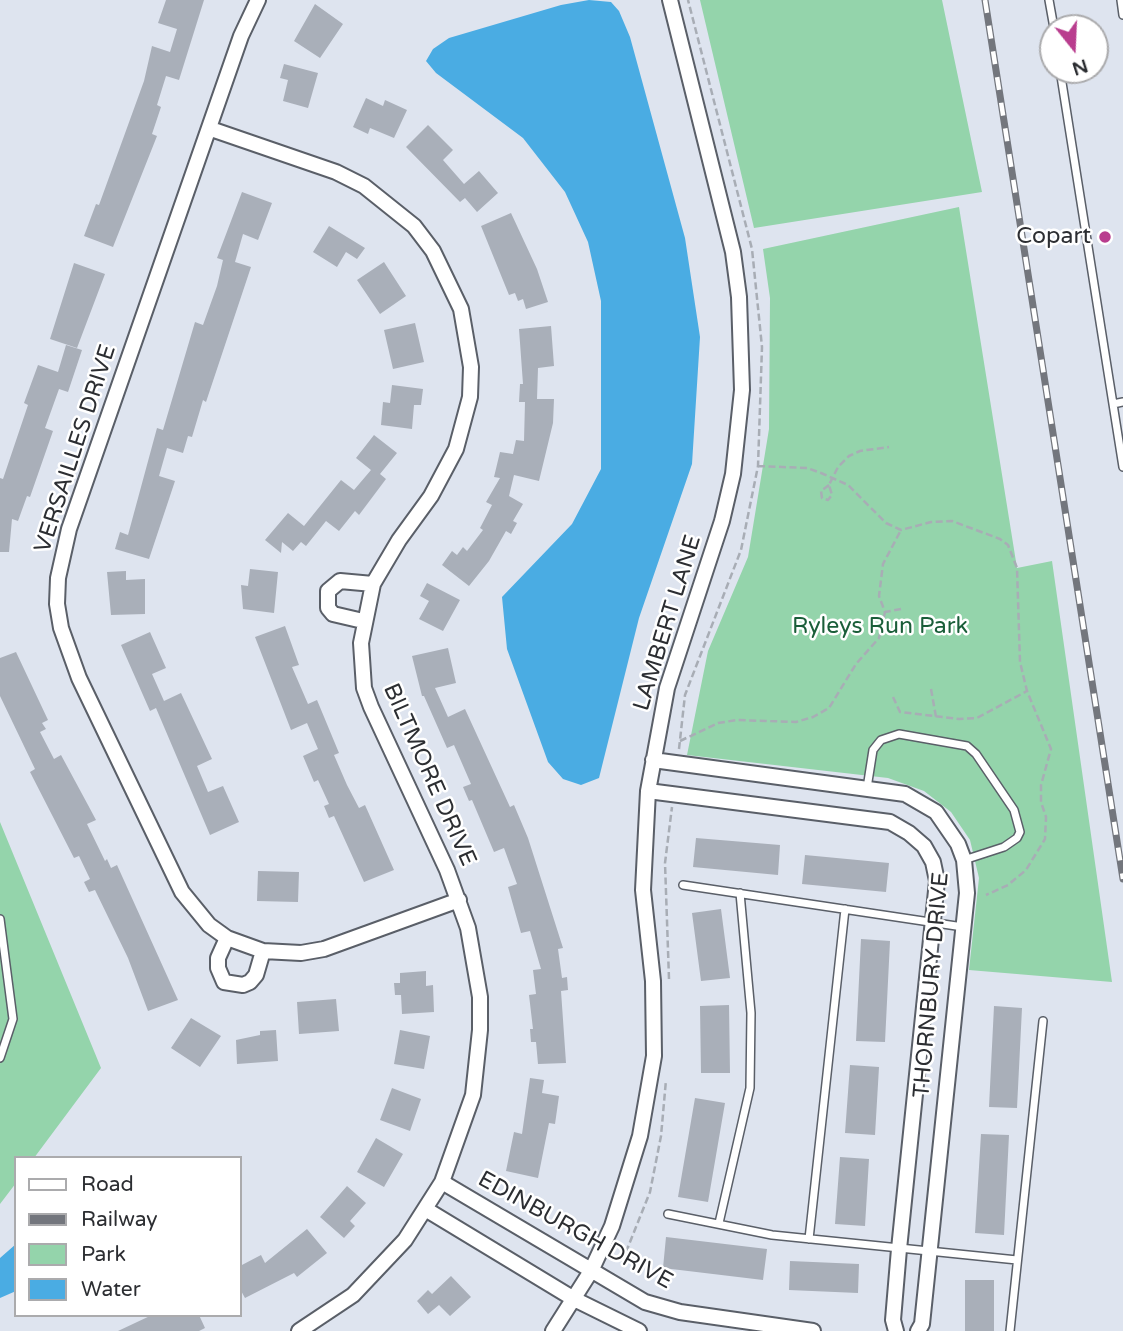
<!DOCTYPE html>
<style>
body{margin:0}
#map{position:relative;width:1123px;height:1331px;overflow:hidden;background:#dee4ef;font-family:"Varela Round",sans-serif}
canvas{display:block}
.legend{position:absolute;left:14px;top:1156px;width:228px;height:161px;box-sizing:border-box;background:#fff;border:2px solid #ababad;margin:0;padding:9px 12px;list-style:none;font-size:21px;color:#2c2e32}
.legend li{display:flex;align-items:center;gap:14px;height:35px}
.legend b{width:35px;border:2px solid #ababad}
.north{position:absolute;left:1039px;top:14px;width:70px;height:70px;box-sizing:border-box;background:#fff;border:2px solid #ababad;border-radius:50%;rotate:162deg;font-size:19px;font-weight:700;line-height:28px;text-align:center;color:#2c2e32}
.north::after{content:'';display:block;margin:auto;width:24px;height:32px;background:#b93d8e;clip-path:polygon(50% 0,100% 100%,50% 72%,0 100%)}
</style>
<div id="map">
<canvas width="1123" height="1331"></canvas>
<ul class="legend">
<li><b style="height:9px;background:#fff"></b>Road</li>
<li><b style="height:9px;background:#73767d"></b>Railway</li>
<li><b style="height:19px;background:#94d4ab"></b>Park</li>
<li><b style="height:19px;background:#4aace3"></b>Water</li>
</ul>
<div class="north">N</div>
</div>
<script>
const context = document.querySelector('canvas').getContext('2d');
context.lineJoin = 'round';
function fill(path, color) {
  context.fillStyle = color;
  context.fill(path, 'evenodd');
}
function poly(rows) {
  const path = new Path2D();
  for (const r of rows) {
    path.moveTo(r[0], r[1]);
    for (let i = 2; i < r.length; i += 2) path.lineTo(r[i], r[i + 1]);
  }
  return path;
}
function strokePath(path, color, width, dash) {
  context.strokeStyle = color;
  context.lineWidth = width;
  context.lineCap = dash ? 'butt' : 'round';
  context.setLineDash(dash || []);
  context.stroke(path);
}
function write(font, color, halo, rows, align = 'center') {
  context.font = font + ' "Varela Round",sans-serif';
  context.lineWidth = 5;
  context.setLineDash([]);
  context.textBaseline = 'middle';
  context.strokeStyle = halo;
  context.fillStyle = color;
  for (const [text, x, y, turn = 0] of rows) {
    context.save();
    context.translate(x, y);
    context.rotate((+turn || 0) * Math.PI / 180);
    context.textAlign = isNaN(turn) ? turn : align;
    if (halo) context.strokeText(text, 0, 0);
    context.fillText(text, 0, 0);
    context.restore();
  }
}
const green = poly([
 [700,0,942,0,982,192,754,228],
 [959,207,1017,568,1052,561,1112,982,969,970,979,878,970,840,951,812,924,791,888,778,687,755,708,651,748,557,769,429,770,298,763,249],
 [0,822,101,1068,34,1158,16,1158,16,1183,0,1204]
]);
const water = poly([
 [589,0,611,2,619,11,630,37,685,238,700,337,692,464,639,618,599,778,581,785,563,779,548,762,507,649,502,597,572,524,601,469,601,301,588,242,565,192,523,138,436,73,426,61,433,49,449,38,561,5],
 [16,1244,16,1291,0,1298,0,1258]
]);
const building = poly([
 [166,0,204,0,179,80,166,76,157,105,161,107,152,134,157,136,113,247,84,236,96,204,99,205,144,81,152,46,170,52,177,29,158,23],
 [315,4,343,24,320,58,294,41],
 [284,64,318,73,308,108,283,101,288,80,280,78],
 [366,98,383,106,385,100,407,110,394,138,370,128,368,134,353,127],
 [428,125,453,150,443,160,464,184,479,171,498,193,477,212,465,198,460,202,406,147],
 [242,192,272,203,258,240,243,234,235,262,251,267,206,402,203,400,192,437,188,436,183,453,167,448,159,476,175,481,149,559,115,549,120,532,128,535,157,428,163,430,195,322,203,325,217,286,223,260,217,258],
 [511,213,537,269,548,302,526,309,523,299,518,301,515,293,509,295,481,226],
 [329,226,365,248,357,259,346,252,337,267,313,252],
 [384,262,406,296,380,314,357,280],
 [74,263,105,274,77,348,50,339],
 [415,323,424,362,393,369,384,330],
 [551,326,554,366,538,368,537,399,554,399,553,423,539,481,514,475,509,496,523,504,513,521,517,523,511,534,506,531,489,561,469,586,442,565,452,551,457,555,463,547,467,551,483,530,480,528,492,505,486,502,500,478,494,477,500,452,513,454,516,440,524,441,525,402,519,402,520,384,523,384,519,329],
 [66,345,82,350,68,392,59,389,45,428,53,431,30,497,27,496,18,521,12,519,9,552,0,552,0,478,3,479,28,405,24,403,38,365,58,372],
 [392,385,423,389,421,405,414,405,412,429,381,425,383,402,390,403],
 [374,435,397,453,380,474,386,479,359,515,355,511,339,531,326,521,306,546,301,542,293,551,282,542,281,553,265,540,288,513,304,526,341,480,354,490,371,470,356,458],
 [250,569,278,572,274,613,243,609,241,585,248,586],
 [126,571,126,580,145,579,145,614,111,615,107,572],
 [427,583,460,600,443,631,419,619,429,601,420,596],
 [285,626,299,665,292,667,308,704,317,700,339,753,334,755,347,785,359,808,365,805,394,870,364,882,334,816,329,818,324,806,329,804,318,780,314,782,303,756,318,749,307,723,291,730,255,637],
 [150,632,166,668,152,674,164,701,181,693,212,759,197,766,208,792,223,786,239,822,210,835,156,708,150,711,121,645],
 [448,648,456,683,435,688,448,717,465,709,510,807,514,805,528,838,563,948,558,949,562,978,567,977,568,990,561,991,566,1063,538,1064,536,1042,531,1042,530,1029,533,1029,529,995,536,994,533,970,541,969,530,931,521,933,508,887,517,884,504,848,494,852,472,800,469,801,463,787,471,784,454,745,447,748,424,696,422,696,412,656],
 [16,652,48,720,42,723,46,729,40,732,54,759,61,755,88,805,96,820,87,824,105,861,107,859,111,868,117,865,178,1000,148,1011,128,958,95,890,89,892,84,882,90,879,79,856,74,858,30,772,35,769,0,696,0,658],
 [696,838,780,845,778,875,693,867],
 [805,855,889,863,886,892,802,884],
 [258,871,299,872,298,902,257,901],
 [721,909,730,978,701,981,692,913],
 [861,939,890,941,885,1042,856,1041],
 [426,971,426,986,433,985,434,1012,402,1014,401,995,395,995,394,983,400,983,400,973],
 [336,999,339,1031,299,1034,297,1002],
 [729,1005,730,1073,701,1073,700,1006],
 [994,1006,1022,1008,1017,1108,989,1107],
 [191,1018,221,1036,200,1067,171,1048],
 [276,1030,278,1061,237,1064,236,1040,260,1035,260,1031],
 [400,1030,430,1036,424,1069,394,1064],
 [850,1065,879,1067,875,1135,845,1133],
 [530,1078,544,1080,542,1093,559,1096,555,1124,549,1123,538,1178,506,1171,514,1132,522,1134],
 [392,1088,421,1099,410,1131,380,1120],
 [695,1098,725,1103,708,1202,678,1197],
 [981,1134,1009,1135,1004,1235,975,1233],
 [376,1138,403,1154,384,1187,357,1172],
 [840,1157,869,1159,865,1226,835,1224],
 [347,1186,366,1203,350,1221,355,1226,344,1238,320,1217],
 [307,1229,327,1253,297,1277,294,1273,245,1298,240,1289,240,1266,261,1255,265,1263],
 [666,1237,767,1249,763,1280,663,1268],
 [790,1261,859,1264,858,1293,789,1290],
 [451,1276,471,1297,450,1316,439,1305,428,1314,417,1301,428,1290,432,1294],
 [965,1280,994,1280,994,1331,965,1331],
 [152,1315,199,1315,205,1328,199,1331,118,1331]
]);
const path = poly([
 [758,466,807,468,821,473,848,485,886,523,901,530,931,522,952,521,1000,539,1008,545,1017,568,1020,662,1027,691,1051,749,1041,785,1041,802,1046,817,1045,839,1026,870,1008,885,986,895],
 [829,485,821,491,822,498,828,500,832,495,829,485,838,467,849,456,860,451,889,447],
 [901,609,885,612,879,596,883,564,901,530],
 [931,689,936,717],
 [893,697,900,712,959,719,977,718,1027,691],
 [680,741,718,723,737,720,796,722,813,717,829,708,856,664,879,638,885,612],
 [679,749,685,695,741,550,758,466,762,347,752,249,688,0],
 [669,979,665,863,672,807],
 [622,1262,650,1192,661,1136,666,1080]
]);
const service = poly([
 [1049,0,1054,28],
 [1121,0,1123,15],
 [1060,70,1113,404],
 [1123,402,1113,404,1123,467],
 [867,788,873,750,881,740,899,734,967,746,976,754,1014,810,1020,832,1017,838,1004,847,964,860],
 [683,885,963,927],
 [0,919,13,1019,0,1058],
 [668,1214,772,1235,1017,1260],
 [719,1223,750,1088,751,1013,740,893],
 [809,1239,845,909],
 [1010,1331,1043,1021]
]);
const minor = poly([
 [258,0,241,36,69,529,58,578,57,604,61,628,79,678,182,892,209,925,227,938,263,951,301,953,324,949,459,900],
 [211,129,336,172,364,186,414,226,433,251,461,309,471,367,470,397,456,449,431,496,399,540,373,584,361,643,364,688,371,707,447,870,468,928,480,997,480,1030,473,1095,442,1182,405,1240,353,1295,299,1331],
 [363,621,333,614,328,608,328,591,340,581,373,584],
 [653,760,905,794,936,812,958,844,964,860,967,893,922,1324,918,1331],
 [648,791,890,822,909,833,924,846,933,862,937,881,899,1249,893,1320,896,1331],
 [227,938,218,958,218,968,224,982,243,985,250,982,256,975,263,951],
 [442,1182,645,1302,680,1312,813,1331],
 [427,1210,574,1299,639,1331],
 [553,1331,591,1271,612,1226,640,1136,654,1056,653,981,643,890,648,791,667,688,722,521,733,474,742,390,739,297,733,252,670,0]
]);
const rail = poly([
 [985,0,1123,879]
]);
const markers = [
 [1105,237,7,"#b93d8e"]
];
const poiNames = [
 ["Copart",1091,237]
];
const streetNames = [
 ["VERSAILLES DRIVE",76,449,-72],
 ["LAMBERT LANE",668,623,-73],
 ["BILTMORE DRIVE",429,775,66],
 ["THORNBURY DRIVE",932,985,-85],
 ["EDINBURGH DRIVE",575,1231,29]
];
const parkNames = [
 ["Ryleys Run Park",880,627]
];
fill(green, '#94d4ab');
fill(water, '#4aace3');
fill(building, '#a9afb9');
strokePath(service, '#5a5f68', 10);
strokePath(minor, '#5a5f68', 18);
strokePath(path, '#a8adb5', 2.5, [7, 3.5]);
strokePath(service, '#fff', 7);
strokePath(minor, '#fff', 14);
strokePath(rail, '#73767d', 7);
strokePath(rail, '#fff', 4.5, [13]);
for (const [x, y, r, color] of markers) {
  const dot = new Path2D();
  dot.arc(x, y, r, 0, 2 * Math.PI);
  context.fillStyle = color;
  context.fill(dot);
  strokePath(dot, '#fff', 2.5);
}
write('23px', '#2c2e32', '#fff', poiNames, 'right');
write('23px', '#2c2e32', '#fff', streetNames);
write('23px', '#1a5e39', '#fff', parkNames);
</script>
